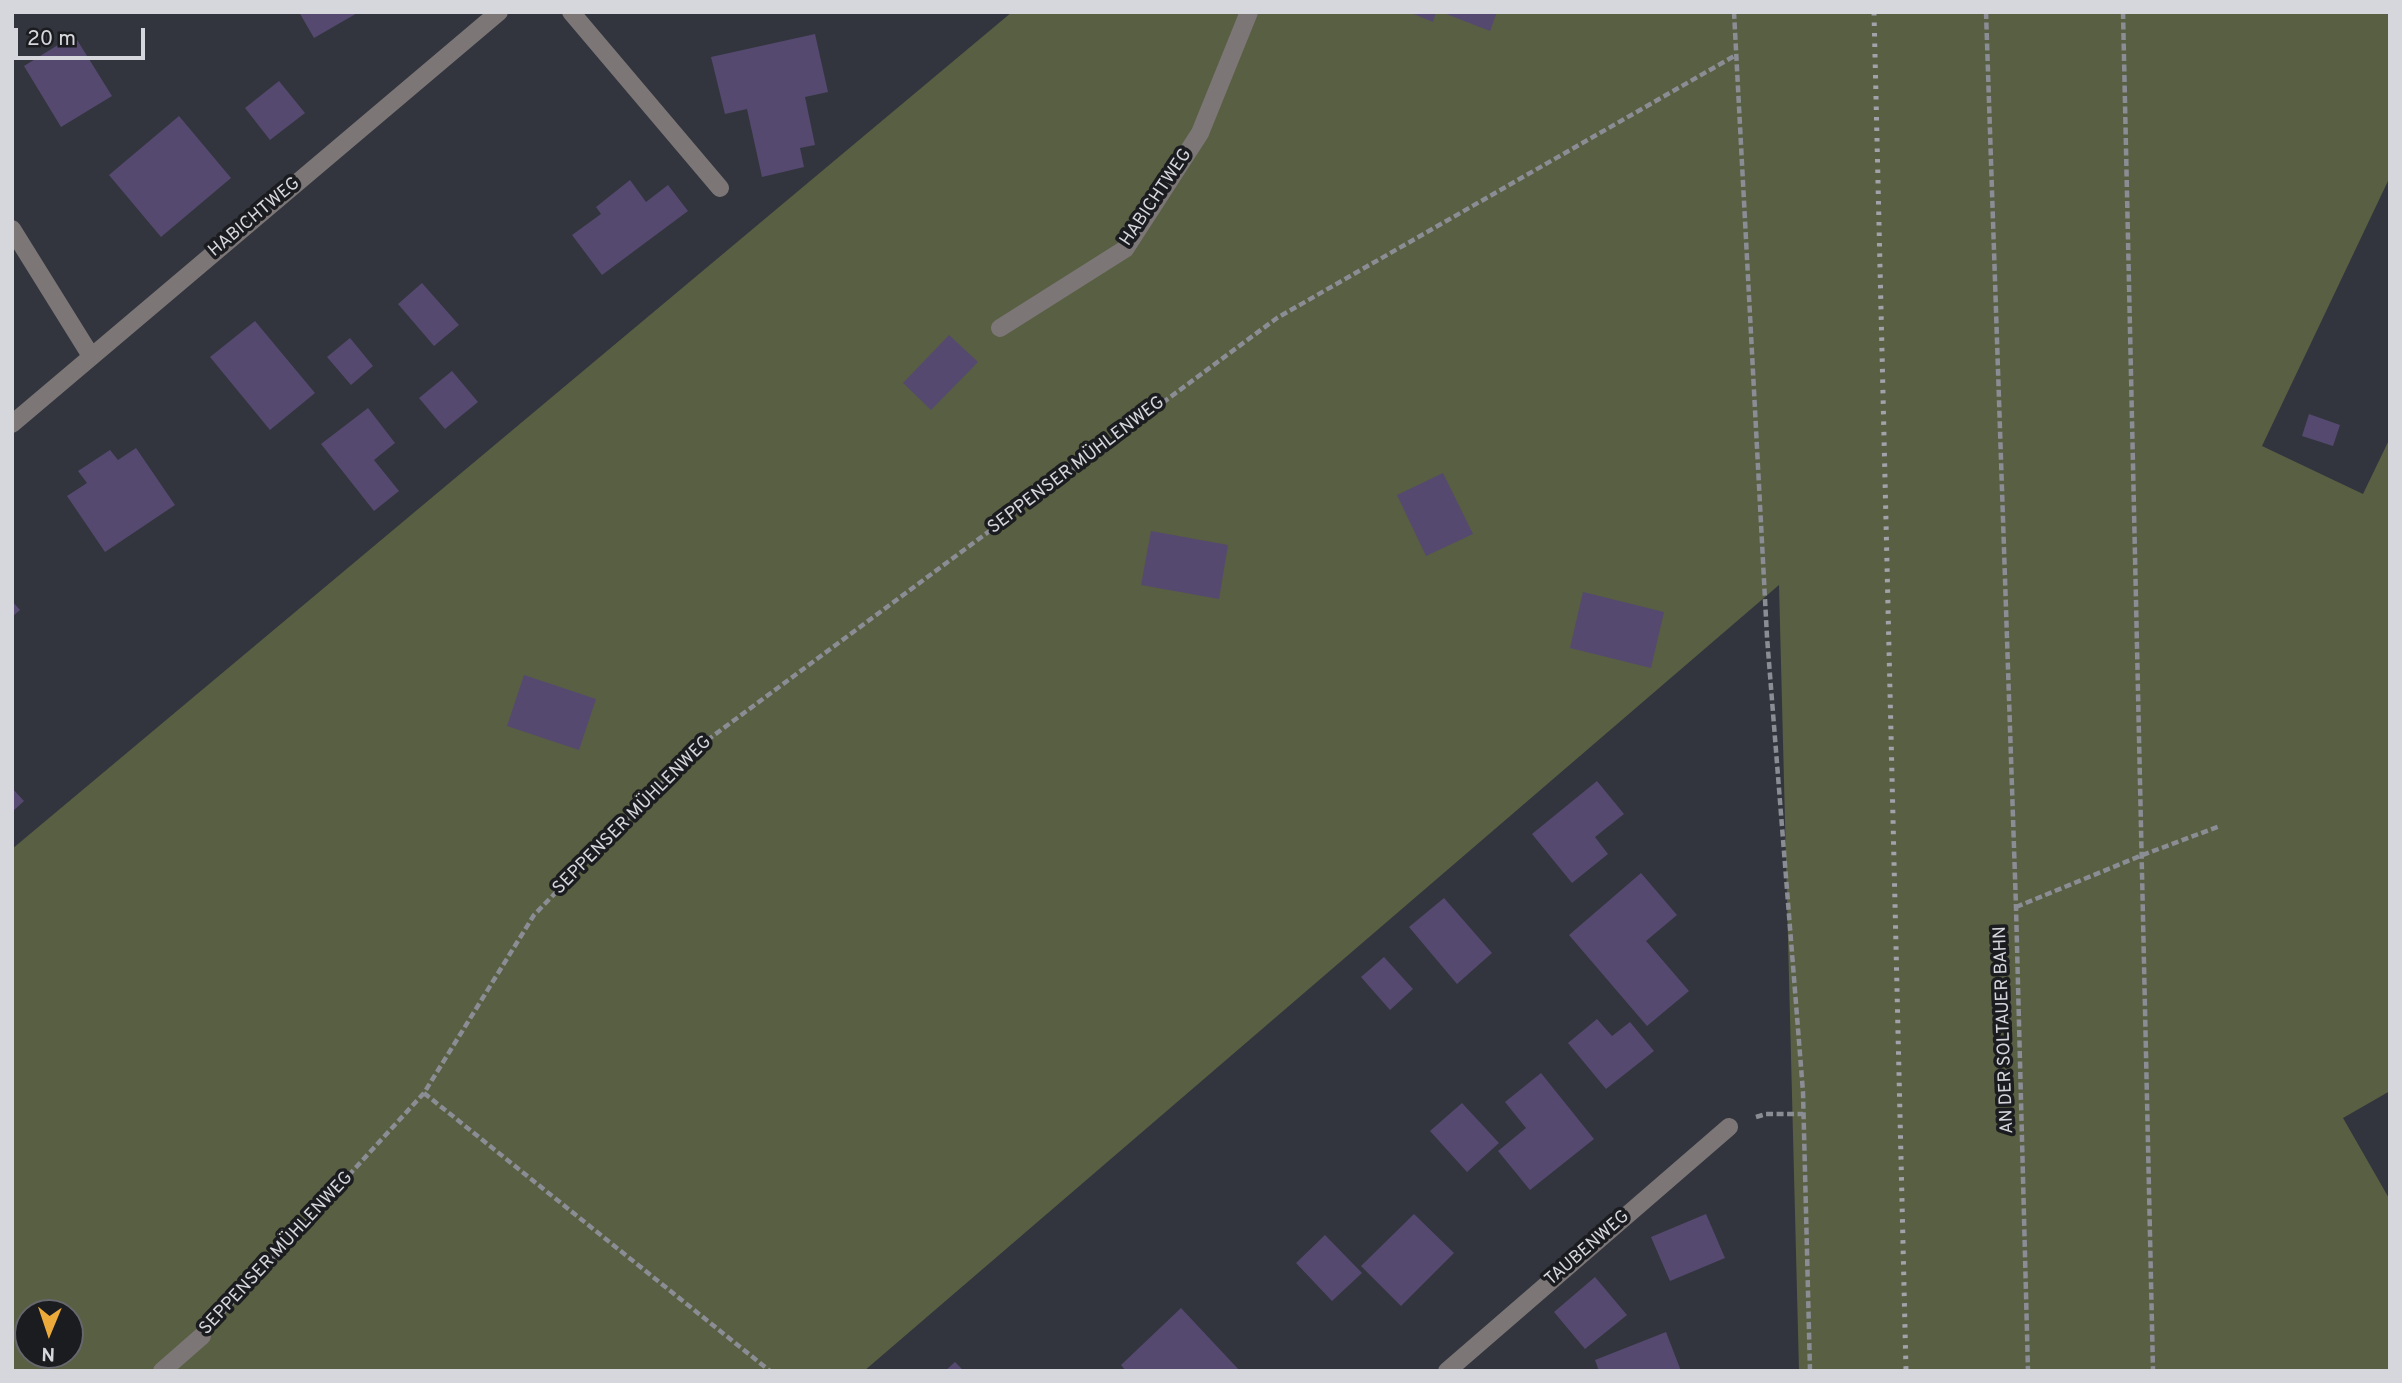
<!DOCTYPE html>
<meta charset="utf-8">
<style>
body{margin:0}
#map{position:relative;width:2402px;height:1383px;overflow:hidden;background:#32353d;font-family:Overpass,sans-serif}
canvas{display:block}
.frame{position:absolute;inset:0;border:14px solid #d6d7dd;pointer-events:none}
.north{position:absolute;left:14px;top:1299px;width:70px;height:70px;box-sizing:border-box;background:#1b1c20;border:2px solid #66676c;border-radius:50%;rotate:182deg;font-size:19px;font-weight:700;line-height:28px;text-align:center;color:#d6d7dd}
.north::after{content:'';display:block;margin:auto;width:24px;height:32px;background:#ebaa39;clip-path:polygon(50% 0,100% 100%,50% 72%,0 100%)}
.scale{position:absolute;left:14px;top:28px;width:131px;height:32px;box-sizing:border-box;border:4px solid #d6d7dd;border-top:0;padding-left:9px;font-size:21px;line-height:24px;white-space:nowrap;color:#d6d7dd;-webkit-text-stroke:5px #1b1c20;paint-order:stroke}
</style>
<div id="map">
<canvas width="2402" height="1383"></canvas>
<div class="frame"></div>
<div class="north">N</div>
<div class="scale">20 m</div>
</div>
<script>
const context = document.querySelector('canvas').getContext('2d');
context.lineJoin = 'round';
function fill(path, color) {
  context.fillStyle = color;
  context.fill(path, 'evenodd');
}
function poly(rows) {
  const path = new Path2D();
  for (const r of rows) {
    path.moveTo(r[0], r[1]);
    for (let i = 2; i < r.length; i += 2) path.lineTo(r[i], r[i + 1]);
  }
  return path;
}
function strokePath(path, color, width, dash) {
  context.strokeStyle = color;
  context.lineWidth = width;
  context.lineCap = dash ? 'butt' : 'round';
  context.setLineDash(dash || []);
  context.stroke(path);
}
function write(font, color, halo, rows, align = 'center') {
  context.font = font + ' Overpass,sans-serif';
  context.lineWidth = 7;
  context.setLineDash([]);
  context.textBaseline = 'middle';
  context.strokeStyle = halo;
  context.fillStyle = color;
  for (const [text, x, y, turn = 0] of rows) {
    context.save();
    context.translate(x, y);
    context.rotate((+turn || 0) * Math.PI / 180);
    context.textAlign = isNaN(turn) ? turn : align;
    if (halo) context.strokeText(text, 0, 0);
    context.fillText(text, 0, 0);
    context.restore();
  }
}
const green = poly([
 [1012,12,2390,12,2390,181,2388,181,2262,446,2363,494,2390,438,2390,1091,2343,1118,2390,1200,2390,1371,1799,1371,1779,585,864,1371,12,1371,12,849],
 [28,1313,70,1313,70,1355,28,1355]
]);
const building = poly([
 [299,12,359,12,314,38],
 [1409,12,1436,12,1433,22],
 [1441,12,1497,12,1490,31],
 [815,34,828,92,805,97,815,145,800,148,804,167,762,177,747,109,725,114,711,57],
 [74,35,112,96,61,127,24,66],
 [279,81,305,113,270,140,245,108],
 [179,116,231,178,161,237,109,175],
 [630,180,646,202,668,185,688,211,602,275,572,235,601,214,596,207],
 [422,283,459,325,434,346,398,304],
 [255,321,315,393,270,430,210,357],
 [949,335,978,362,931,410,903,383],
 [350,338,373,366,351,385,327,357],
 [452,371,478,402,445,429,419,398],
 [368,408,395,443,374,460,399,491,374,511,321,444],
 [2309,414,2340,425,2333,446,2302,436],
 [136,448,175,505,105,552,67,496,87,483,78,471,110,450,118,460],
 [1443,473,1473,534,1426,556,1397,495],
 [1151,531,1228,545,1219,599,1141,585],
 [1583,592,1664,612,1651,668,1570,648],
 [12,601,20,610,12,617],
 [524,675,596,699,579,750,507,726],
 [1597,781,1624,814,1595,837,1608,854,1572,883,1532,834],
 [12,788,24,801,12,812],
 [1641,873,1677,915,1646,941,1689,991,1647,1026,1569,935],
 [1444,898,1492,953,1457,984,1409,927],
 [1384,957,1413,989,1390,1010,1361,977],
 [1597,1019,1612,1036,1630,1022,1654,1051,1606,1089,1568,1043],
 [1541,1073,1594,1139,1530,1190,1498,1151,1526,1128,1505,1102],
 [1462,1103,1499,1143,1467,1172,1430,1131],
 [1414,1214,1454,1253,1401,1306,1361,1266],
 [1706,1214,1725,1258,1670,1281,1651,1237],
 [1325,1235,1362,1273,1332,1301,1296,1263],
 [1595,1277,1627,1315,1585,1349,1554,1312],
 [1181,1308,1240,1371,1126,1371,1121,1365],
 [1666,1332,1681,1371,1599,1371,1595,1360],
 [955,1362,964,1371,945,1371]
]);
const path = poly([
 [1734,12,1767,637,1803,1092,1810,1371],
 [1986,12,2016,907,2028,1371],
 [2123,12,2153,1371],
 [2016,907,2140,856,2220,826],
 [424,1093,770,1371],
 [1756,1117,1766,1114,1803,1114],
 [221,1315,424,1093,534,915,694,750,1277,318,1736,55]
]);
const minor = poly([
 [571,12,720,188],
 [12,229,91,356],
 [1000,328,1125,249,1200,133,1249,12],
 [12,424,499,12],
 [162,1371,202,1336],
 [1447,1371,1729,1127]
]);
const rail = poly([
 [1874,12,1906,1371]
]);
const streetNames = [
 ["HABICHTWEG",1157,198,-56],
 ["HABICHTWEG",255,218,-40],
 ["SEPPENSER MÜHLENWEG",1077,466,-37],
 ["SEPPENSER MÜHLENWEG",633,816,-45],
 ["AN DER SOLTAUER BAHN",2005,1030,-92],
 ["TAUBENWEG",1588,1249,-41],
 ["SEPPENSER MÜHLENWEG",277,1254,-47]
];
fill(green, '#595f43');
fill(building, '#554970');
strokePath(path, '#8b8d94', 4.5, [7, 3.5]);
strokePath(minor, '#7c7677', 18);
strokePath(rail, '#a2a3aa', 5, [3.5, 7]);
write('18px', '#d6d7dd', '#1b1c20', streetNames);
</script>
